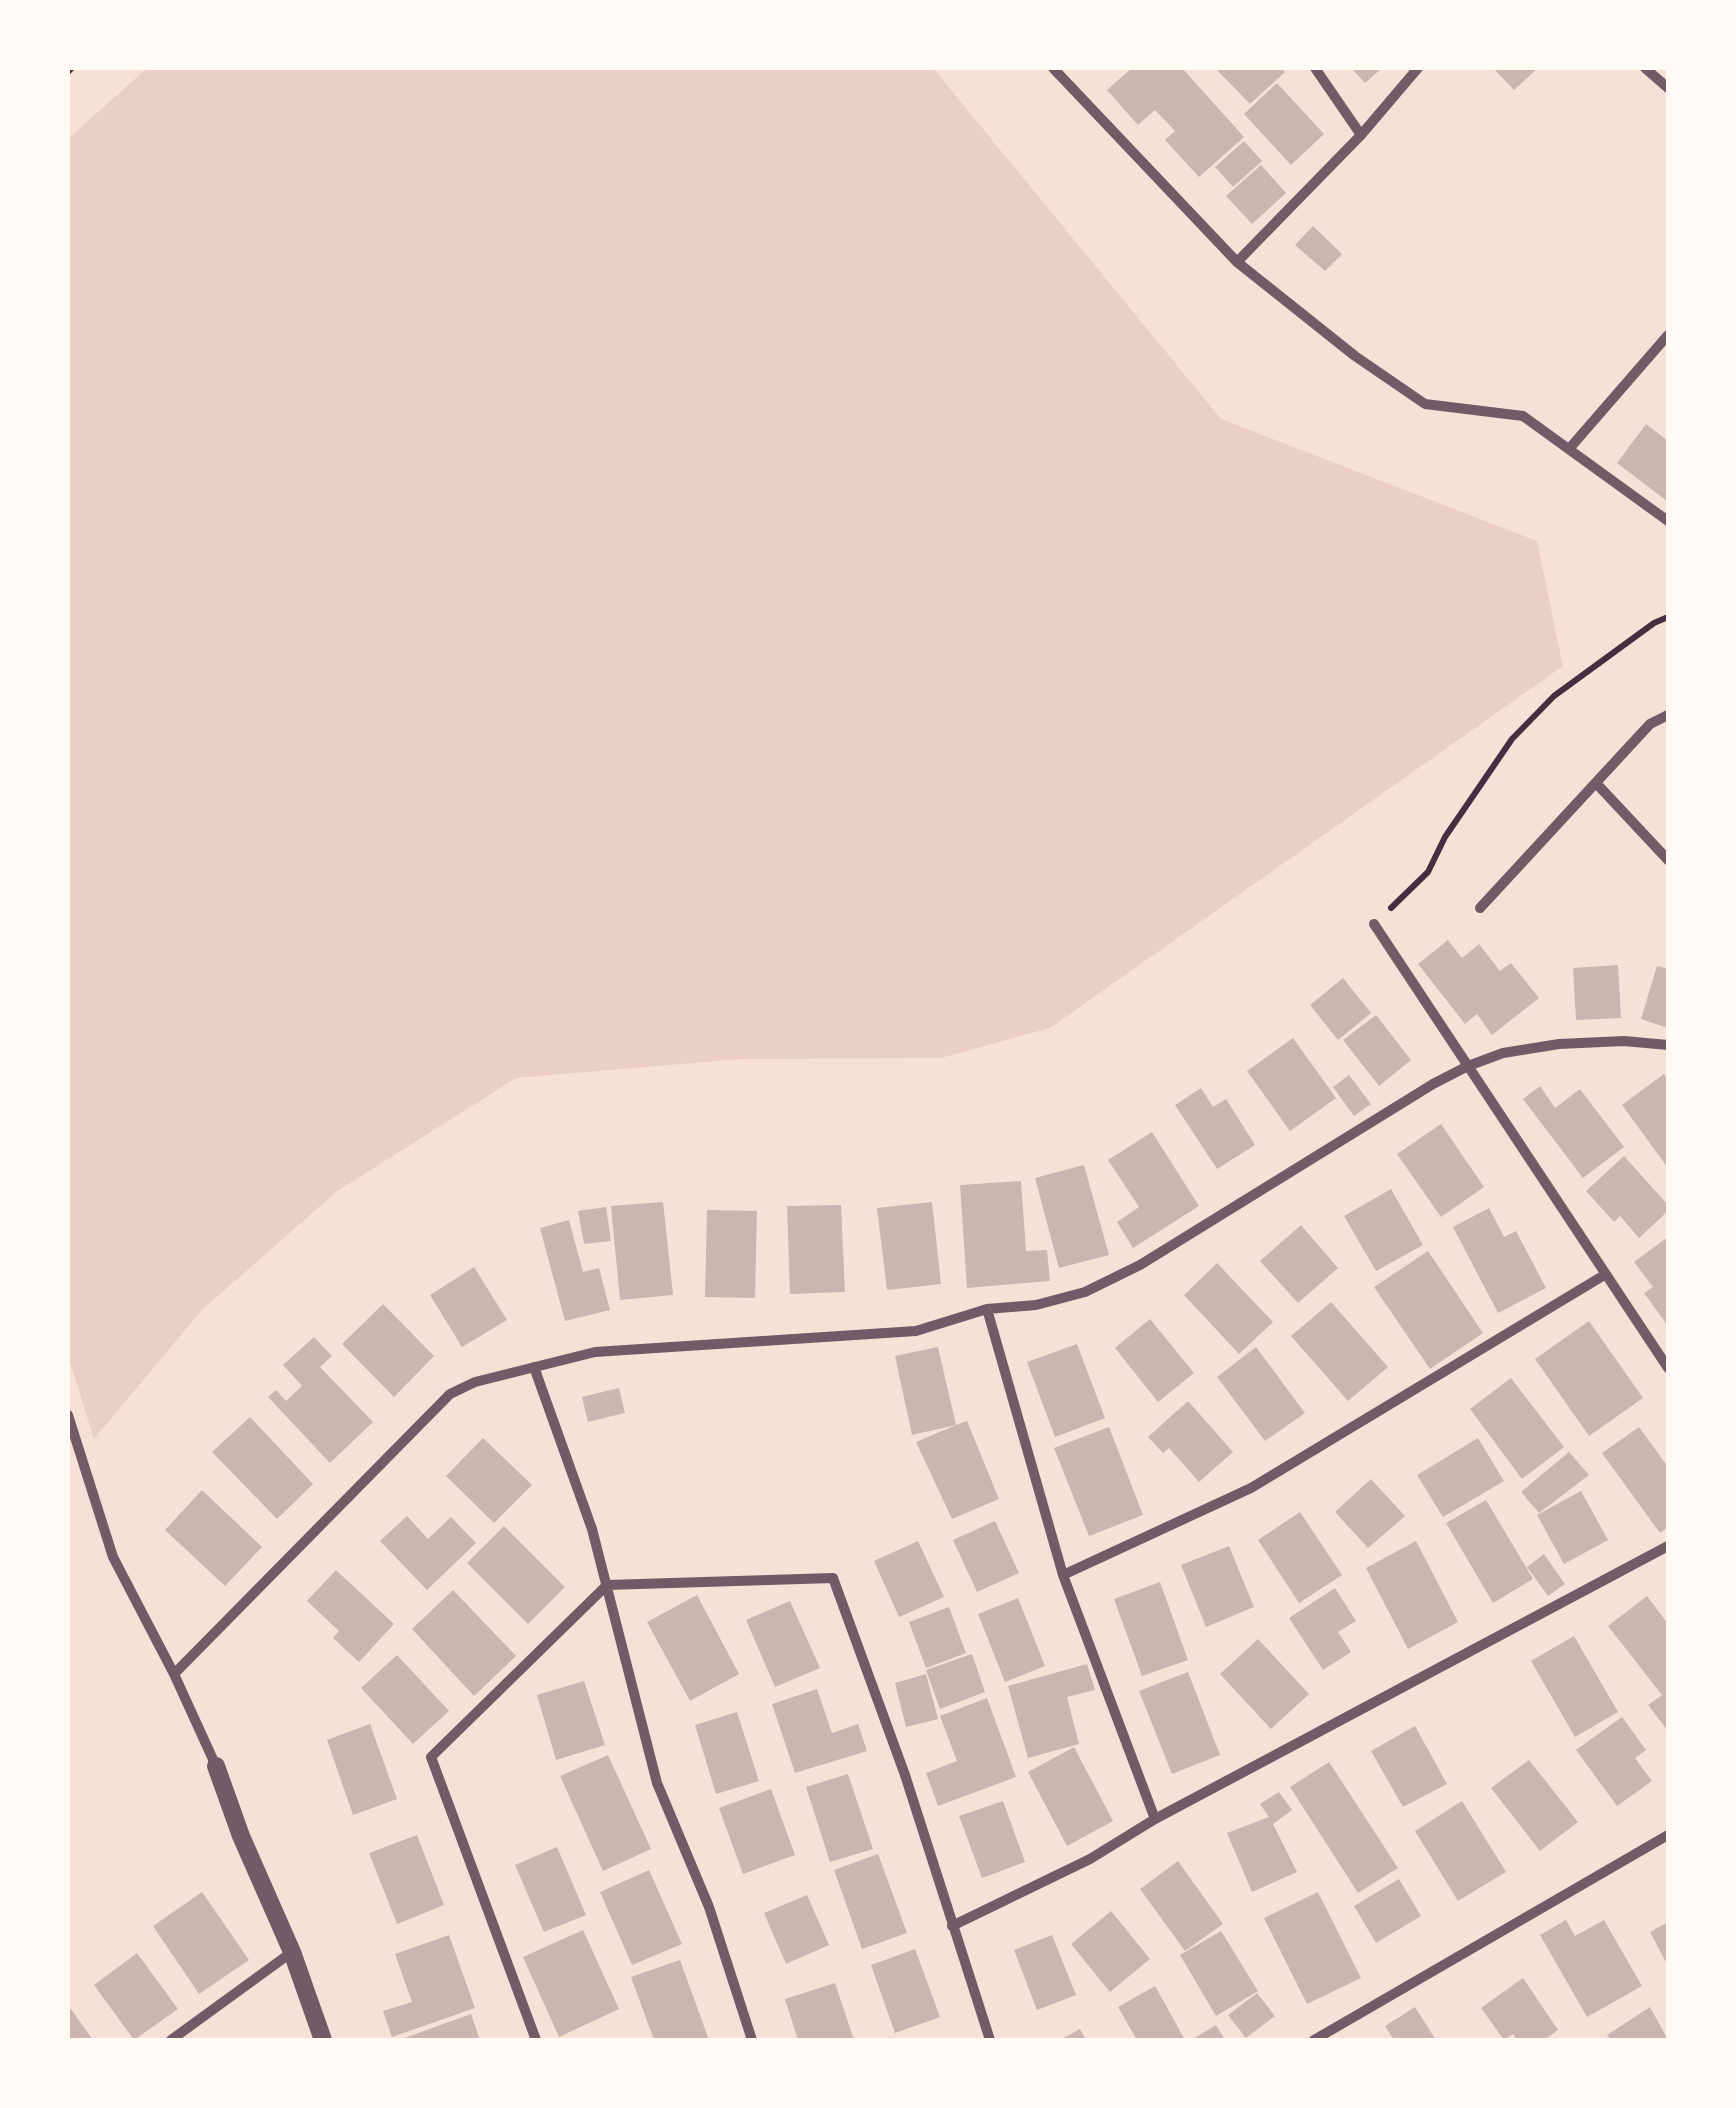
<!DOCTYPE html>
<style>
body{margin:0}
#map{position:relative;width:1736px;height:2108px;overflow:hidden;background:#f7e1d7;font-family:"IBM Plex Sans",sans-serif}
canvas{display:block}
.frame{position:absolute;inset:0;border:70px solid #fffaf5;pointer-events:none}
</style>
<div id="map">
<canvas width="1736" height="2108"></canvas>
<div class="frame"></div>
</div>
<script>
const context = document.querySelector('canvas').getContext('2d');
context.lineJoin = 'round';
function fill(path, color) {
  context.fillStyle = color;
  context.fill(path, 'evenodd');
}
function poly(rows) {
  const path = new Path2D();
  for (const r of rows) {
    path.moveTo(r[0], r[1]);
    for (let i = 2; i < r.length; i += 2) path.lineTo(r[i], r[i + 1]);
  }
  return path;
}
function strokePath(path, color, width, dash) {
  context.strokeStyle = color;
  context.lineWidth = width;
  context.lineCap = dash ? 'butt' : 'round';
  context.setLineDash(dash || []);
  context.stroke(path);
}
const green = poly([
 [147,68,933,68,1221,419,1537,541,1563,666,1050,1028,941,1058,740,1059,516,1078,336,1192,201,1311,94,1439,68,1356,68,139]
]);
const building = poly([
 [1132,68,1182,68,1244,137,1199,177,1165,140,1175,131,1155,110,1138,125,1107,90],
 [1215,68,1281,68,1285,72,1250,104],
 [1351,68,1382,68,1365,83],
 [1493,68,1538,68,1514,90],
 [1277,83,1324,134,1291,165,1244,114],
 [1244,141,1262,161,1233,187,1215,167],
 [1261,165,1286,193,1252,224,1226,196],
 [1313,226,1342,254,1325,271,1295,245],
 [1646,424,1668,441,1667,501,1617,463],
 [1448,940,1462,958,1479,944,1500,971,1511,963,1539,998,1492,1035,1477,1014,1465,1024,1418,964],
 [1618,965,1621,1018,1576,1020,1573,968],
 [1657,966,1668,969,1668,1028,1641,1019],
 [1343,978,1371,1013,1338,1040,1310,1005],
 [1376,1015,1411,1060,1379,1086,1343,1040],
 [1293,1038,1336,1098,1290,1131,1247,1071],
 [1664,1074,1668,1080,1668,1168,1622,1105],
 [1349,1075,1371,1104,1354,1116,1333,1087],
 [1540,1086,1555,1108,1580,1089,1624,1147,1583,1178,1523,1099],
 [1201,1088,1213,1107,1226,1099,1255,1145,1217,1169,1175,1105],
 [1441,1124,1484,1187,1441,1217,1397,1154],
 [1152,1132,1199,1206,1133,1248,1117,1222,1139,1207,1108,1160],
 [1624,1156,1668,1205,1668,1211,1639,1238,1620,1216,1614,1222,1586,1191],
 [1084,1165,1109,1255,1059,1268,1035,1178],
 [1021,1181,1026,1251,1047,1250,1050,1281,967,1288,960,1185],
 [1391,1189,1423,1245,1376,1271,1344,1216],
 [663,1202,673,1295,620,1300,611,1206],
 [932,1202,941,1284,887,1290,877,1208],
 [841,1205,845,1292,790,1294,787,1206],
 [606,1207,611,1241,584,1244,578,1211],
 [1489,1208,1504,1237,1516,1231,1546,1288,1498,1313,1453,1227],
 [707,1210,757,1211,755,1298,705,1297],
 [569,1220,583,1272,599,1268,610,1310,565,1321,540,1228],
 [1301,1225,1338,1268,1298,1303,1260,1261],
 [1668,1237,1668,1326,1644,1293,1653,1287,1634,1262],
 [1428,1251,1483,1333,1430,1369,1374,1287],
 [1217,1263,1273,1322,1239,1354,1184,1295],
 [474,1267,507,1320,462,1347,430,1295],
 [1331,1302,1388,1367,1348,1401,1291,1336],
 [383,1304,434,1356,394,1397,342,1344],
 [1150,1319,1194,1373,1158,1402,1115,1348],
 [1589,1321,1643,1398,1589,1436,1535,1359],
 [314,1337,332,1356,320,1367,373,1422,330,1463,268,1397,276,1390,286,1401,302,1386,283,1365],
 [1077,1344,1105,1418,1055,1437,1027,1362],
 [938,1347,956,1425,967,1421,999,1499,952,1519,916,1442,956,1425,912,1435,895,1356],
 [1256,1347,1305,1413,1265,1441,1217,1377],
 [1511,1378,1564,1447,1522,1479,1470,1409],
 [619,1388,625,1413,588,1422,582,1397],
 [1188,1401,1233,1452,1199,1482,1169,1448,1163,1453,1148,1437],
 [250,1417,313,1484,277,1519,212,1452],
 [1109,1427,1143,1515,1089,1536,1054,1448],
 [1639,1427,1668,1467,1668,1527,1660,1533,1602,1453],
 [483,1438,532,1485,494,1523,446,1476],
 [1478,1438,1504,1481,1443,1517,1417,1475],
 [1569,1452,1589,1475,1539,1513,1521,1492],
 [1371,1479,1405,1516,1368,1548,1335,1512],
 [202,1490,262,1547,225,1586,165,1530],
 [1581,1491,1608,1540,1564,1564,1537,1515],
 [1486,1500,1533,1579,1493,1603,1446,1523],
 [1300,1512,1342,1575,1299,1603,1258,1540],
 [407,1516,428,1539,451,1517,476,1543,427,1590,380,1541],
 [995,1521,1019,1573,977,1592,953,1540],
 [504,1526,565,1587,528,1624,467,1563],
 [918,1541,944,1597,899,1617,874,1561],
 [1416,1541,1458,1622,1408,1649,1366,1568],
 [1229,1546,1254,1607,1206,1627,1181,1565],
 [1544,1554,1565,1584,1548,1596,1527,1567],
 [336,1570,394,1624,359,1662,333,1638,339,1631,307,1601],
 [1160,1582,1188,1660,1142,1676,1114,1599],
 [1335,1588,1356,1621,1338,1632,1351,1652,1323,1670,1289,1618],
 [453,1590,516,1656,474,1696,412,1629],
 [697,1595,739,1674,690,1701,647,1622],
 [1647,1596,1668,1624,1668,1731,1648,1705,1662,1695,1608,1626],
 [1018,1598,1045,1666,1005,1682,978,1614],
 [790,1601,820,1668,775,1687,746,1620],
 [949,1607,966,1653,926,1668,909,1622],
 [1574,1636,1618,1712,1575,1737,1531,1661],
 [1258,1639,1309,1694,1271,1729,1220,1674],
 [972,1654,985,1692,940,1709,926,1670],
 [397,1655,449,1711,413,1744,361,1688],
 [1087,1664,1095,1690,1067,1697,1079,1744,1028,1758,1008,1686],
 [1188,1672,1220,1755,1172,1774,1139,1691],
 [926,1674,938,1719,906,1727,895,1683],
 [584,1681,605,1745,556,1760,537,1695],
 [817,1689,832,1733,858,1724,867,1751,795,1773,772,1704],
 [987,1698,1016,1777,938,1806,926,1773,957,1761,940,1716],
 [737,1712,759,1781,716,1794,695,1725],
 [1622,1717,1646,1750,1635,1758,1652,1781,1617,1806,1576,1750],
 [370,1724,397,1799,353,1815,327,1740],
 [1415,1726,1447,1784,1403,1807,1371,1751],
 [1074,1747,1113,1821,1067,1846,1028,1772],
 [608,1755,651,1849,603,1871,560,1776],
 [1529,1760,1578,1822,1540,1851,1491,1788],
 [1329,1762,1398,1868,1358,1893,1290,1787],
 [848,1774,873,1849,830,1862,806,1787],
 [771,1789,795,1855,743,1874,719,1808],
 [1279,1792,1292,1810,1273,1824,1297,1872,1252,1892,1227,1833,1269,1817,1260,1804],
 [1003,1801,1025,1862,982,1878,959,1816],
 [1462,1801,1506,1872,1458,1901,1415,1831],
 [417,1835,444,1905,397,1924,369,1853],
 [557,1847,586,1915,544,1932,515,1865],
 [878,1854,907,1933,862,1949,834,1870],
 [1178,1861,1223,1924,1185,1951,1140,1889],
 [649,1870,682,1944,632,1965,600,1892],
 [1399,1879,1421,1916,1376,1943,1354,1906],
 [202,1892,249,1960,199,1994,153,1926],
 [1318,1892,1361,1978,1307,2004,1264,1918],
 [807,1895,829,1945,786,1964,764,1913],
 [1111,1911,1150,1959,1110,1992,1071,1944],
 [1566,1920,1575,1936,1604,1920,1642,1986,1587,2017,1540,1935],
 [1668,1922,1668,1966,1650,1932],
 [583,1930,619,2009,559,2037,523,1957],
 [1221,1931,1258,1991,1216,2016,1180,1955],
 [449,1935,475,2008,392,2037,383,2011,412,2002,395,1954],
 [1052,1935,1076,1995,1037,2010,1014,1950],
 [915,1949,940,2017,895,2033,871,1965],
 [137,1953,178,2009,134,2040,94,1985],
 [680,1960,709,2040,654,2040,631,1977],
 [1523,1978,1558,2030,1544,2040,1517,2040,1513,2034,1504,2040,1481,2008],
 [835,1983,854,2040,798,2040,785,1999],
 [1155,1986,1185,2040,1137,2040,1118,2007],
 [1257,1993,1275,2016,1246,2038,1228,2015],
 [68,2005,93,2040,68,2040],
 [1415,2007,1436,2040,1394,2040,1385,2026],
 [1650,2007,1668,2040,1611,2040,1607,2035],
 [471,2014,480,2040,399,2040],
 [1216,2025,1225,2040,1191,2040],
 [1080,2029,1086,2040,1060,2040]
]);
const path = poly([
 [68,72,72,68],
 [1391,908,1428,872,1445,837,1512,739,1554,696,1654,623,1668,617]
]);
const minor = poly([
 [1053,68,1237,262,1355,356,1425,404,1523,416,1668,521],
 [1315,68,1361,135],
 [1645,68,1668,88],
 [1237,262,1361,135,1418,68],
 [1569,449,1668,335],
 [1596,783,1668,860],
 [1480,908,1650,724,1668,715],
 [1374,924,1668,1368],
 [987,1309,1063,1575,1155,1819],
 [534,1367,592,1529,657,1783,709,1907,752,2040],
 [68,1415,113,1557,174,1674,216,1766],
 [1063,1575,1251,1488,1606,1274],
 [174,1674,450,1394,475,1382,595,1352,916,1331,987,1309,1036,1305,1085,1292,1140,1265,1433,1084,1468,1066,1503,1053,1559,1044,1624,1041,1668,1045],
 [952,1926,1090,1859,1155,1819,1668,1546],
 [171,2040,292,1952],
 [536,2040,431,1757,607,1585,833,1578,905,1775,990,2040],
 [1314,2040,1668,1835]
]);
const tertiary = poly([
 [216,1766,241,1836,292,1952,323,2040]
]);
fill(green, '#ebcfc5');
fill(building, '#ccb4b1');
strokePath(path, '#4a2c40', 6);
strokePath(minor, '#755966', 10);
strokePath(tertiary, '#755966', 18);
</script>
